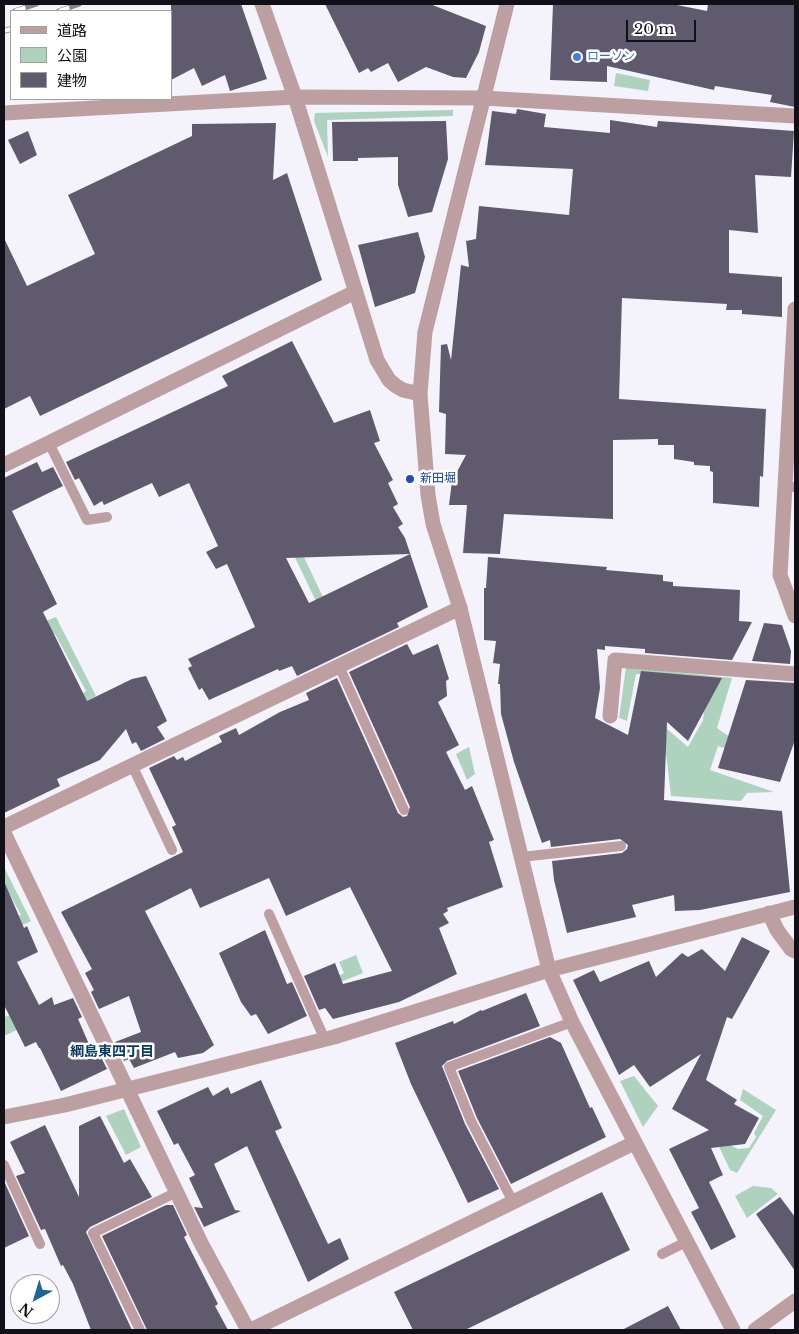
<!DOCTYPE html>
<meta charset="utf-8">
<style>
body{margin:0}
#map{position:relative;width:799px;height:1334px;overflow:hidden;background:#f4f2fb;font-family:"Libre Baskerville","Noto Sans JP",serif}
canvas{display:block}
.frame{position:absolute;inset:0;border:5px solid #110f17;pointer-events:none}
.legend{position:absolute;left:10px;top:10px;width:162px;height:90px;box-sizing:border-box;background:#fff;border:1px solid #a09fa2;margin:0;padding:6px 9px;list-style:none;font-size:15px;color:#110f17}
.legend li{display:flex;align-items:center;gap:10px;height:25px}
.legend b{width:25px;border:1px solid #a09fa2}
.north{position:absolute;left:10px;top:1274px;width:50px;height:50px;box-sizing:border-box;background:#fff;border:1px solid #a09fa2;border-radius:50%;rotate:219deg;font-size:14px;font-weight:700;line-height:20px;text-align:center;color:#110f17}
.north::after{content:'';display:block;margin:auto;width:18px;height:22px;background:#1e669a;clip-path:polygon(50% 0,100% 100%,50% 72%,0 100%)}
.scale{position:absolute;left:626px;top:20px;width:70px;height:22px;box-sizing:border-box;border:2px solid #110f17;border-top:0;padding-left:6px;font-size:15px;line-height:18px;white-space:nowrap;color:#110f17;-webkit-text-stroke:4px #fff;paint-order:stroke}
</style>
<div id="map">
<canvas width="799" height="1334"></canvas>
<div class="frame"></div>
<ul class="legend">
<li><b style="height:6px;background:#bd9ea1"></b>道路</li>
<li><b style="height:14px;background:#add3be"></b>公園</li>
<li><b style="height:14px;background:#605a6e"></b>建物</li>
</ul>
<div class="north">N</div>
<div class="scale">20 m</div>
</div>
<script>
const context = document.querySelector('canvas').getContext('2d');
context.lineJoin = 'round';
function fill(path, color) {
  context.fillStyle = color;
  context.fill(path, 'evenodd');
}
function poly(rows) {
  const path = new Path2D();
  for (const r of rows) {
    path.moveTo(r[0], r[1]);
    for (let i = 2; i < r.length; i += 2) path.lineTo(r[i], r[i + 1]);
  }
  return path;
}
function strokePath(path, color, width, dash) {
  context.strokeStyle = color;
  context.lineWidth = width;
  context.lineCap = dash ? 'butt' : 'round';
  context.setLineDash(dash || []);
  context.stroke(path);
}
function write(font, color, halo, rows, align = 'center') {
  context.font = font + ' "Libre Baskerville","Noto Sans JP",serif';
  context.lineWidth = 5;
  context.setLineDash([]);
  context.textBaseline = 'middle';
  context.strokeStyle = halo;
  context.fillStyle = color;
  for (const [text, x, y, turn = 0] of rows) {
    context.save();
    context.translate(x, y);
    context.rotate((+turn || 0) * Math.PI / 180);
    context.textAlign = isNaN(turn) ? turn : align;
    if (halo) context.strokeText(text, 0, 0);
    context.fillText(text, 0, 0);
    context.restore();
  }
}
const green = poly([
 [616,73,650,80,648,91,614,86],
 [453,110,453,116,327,120,328,157,314,121,315,113],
 [248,440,344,641,337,645,241,445],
 [56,617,96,696,82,704,77,697,86,691,55,634,26,648,6,661,4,656,4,648,11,644,6,637],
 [626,667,732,678,717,728,734,740,730,750,718,746,710,770,774,792,747,793,741,801,671,796,665,744,659,722,688,747,703,720,708,680,636,674,627,721,619,718],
 [469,747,475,774,467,780,456,754],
 [4,867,31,921,4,934,4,923,21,915,4,884],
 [356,955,363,973,333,985,331,980,344,973,339,962],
 [14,1014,23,1027,4,1036,4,1017],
 [634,1076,658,1106,643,1127,620,1081],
 [743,1089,776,1110,737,1173,730,1170,715,1138,738,1149,749,1148,756,1137,754,1133,763,1116,740,1100],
 [124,1109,141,1147,126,1155,106,1116],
 [753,1186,771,1188,778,1194,747,1218,735,1196]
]);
const building = poly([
 [171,4,241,4,267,79,230,91,225,75,202,86,194,68,171,80],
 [325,4,430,4,486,26,479,52,466,78,453,77,426,67,398,82,388,63,371,72,368,68,359,73],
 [553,4,672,4,707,11,708,4,795,4,795,107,770,102,772,95,715,86,714,90,607,66,607,82,550,80],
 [517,109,546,114,544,127,610,133,610,120,657,127,658,121,794,131,791,177,755,175,758,233,729,230,729,273,782,277,782,317,742,314,742,310,726,310,727,304,622,298,619,399,766,409,763,477,760,476,759,507,713,503,713,472,710,471,710,466,694,465,694,462,674,459,674,445,658,445,658,439,613,440,613,519,504,514,500,554,463,553,467,505,449,505,452,481,466,455,445,454,446,414,439,412,441,345,447,344,451,360,461,265,469,267,466,241,476,239,479,206,569,215,573,169,485,165,492,111,516,114],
 [446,121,448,159,432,212,408,217,398,185,398,157,358,158,358,161,333,161,332,122],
 [276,123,273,180,287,173,322,280,40,416,30,396,4,409,4,238,27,286,95,254,68,195,192,136,192,124],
 [28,131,37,155,20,164,8,140],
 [418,232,425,257,415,293,375,307,358,245],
 [292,341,334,423,370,410,380,441,374,443,393,480,388,483,398,504,393,507,403,524,398,527,405,538,428,607,397,623,399,627,297,676,292,666,279,671,278,669,209,700,202,688,199,690,188,668,192,666,188,659,255,627,227,564,216,569,206,552,218,546,189,483,159,497,152,483,104,505,102,501,94,506,79,478,75,480,66,462,228,386,222,376],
 [410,554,309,603,286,558],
 [37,462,42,472,53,467,63,486,12,511,57,604,43,612,87,701,132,679,146,676,167,721,157,727,165,739,141,751,136,742,132,744,126,729,100,760,57,779,60,786,4,813,4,478],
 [488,557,607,567,606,570,663,575,663,581,673,582,673,586,740,590,739,621,752,622,732,660,645,653,645,649,605,646,605,650,597,649,600,688,595,718,628,735,641,671,722,678,688,741,667,722,664,800,782,811,790,892,700,910,675,911,674,895,632,905,636,917,567,933,554,880,552,861,622,853,627,849,628,845,620,839,551,847,550,840,542,843,514,762,501,714,500,684,498,684,500,664,493,663,496,641,484,640,484,588,486,588],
 [764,623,782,625,791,651,790,664,752,661],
 [407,644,413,655,438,644,449,679,446,681,447,696,438,702,459,745,446,752,465,790,472,786,494,840,489,842,503,887,447,908,448,911,443,914,449,923,439,928,457,974,399,1002,333,1019,325,1008,319,1010,304,976,335,963,343,984,392,971,350,887,286,916,269,878,200,908,191,888,145,911,214,1045,203,1053,178,1058,175,1052,134,1068,129,1059,124,1061,115,1042,141,1032,129,996,99,1009,91,992,94,990,85,973,92,969,61,912,183,852,172,827,176,825,149,768,174,756,177,760,183,757,185,761,222,742,219,736,236,728,239,735,280,712,309,700,306,693,337,678,398,813,403,817,407,816,410,807,349,672],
 [746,680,795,683,795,740,780,782,718,768],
 [4,881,24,928,27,926,38,952,17,962,39,1005,52,997,54,1005,73,998,82,1017,78,1019,92,1051,97,1049,107,1069,61,1091,40,1048,39,1048,36,1042,25,1047,4,1005],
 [265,930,287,984,292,982,307,1016,268,1034,256,1014,251,1016,241,1002,219,953],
 [742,937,770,951,732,1019,727,1017,706,1080,737,1100,734,1104,759,1118,745,1144,711,1148,723,1175,709,1182,736,1237,711,1250,691,1212,699,1208,669,1149,709,1130,672,1109,701,1054,650,1087,634,1065,619,1075,573,980,594,970,600,982,649,961,656,977,682,953,688,957,702,949,725,971],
 [526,993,540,1026,447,1061,442,1066,465,1124,499,1189,468,1203,411,1084,395,1043,453,1021,454,1024,481,1010,482,1011],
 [550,1037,561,1043,590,1108,592,1107,606,1137,511,1184,477,1118,458,1071],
 [261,1080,282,1128,275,1131,328,1244,340,1238,349,1259,308,1282,247,1146,214,1164,235,1210,241,1211,204,1227,194,1207,203,1208,189,1178,195,1175,178,1143,174,1145,157,1111,208,1087,213,1096,228,1087,231,1094],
 [100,1116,124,1163,130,1159,152,1197,90,1227,86,1232,132,1330,91,1330,73,1284,63,1265,61,1266,45,1229,41,1230,16,1176,25,1173,10,1142,45,1125,79,1197,79,1126],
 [4,1181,29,1236,4,1248],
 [602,1192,630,1250,465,1330,413,1330,394,1292],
 [780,1197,795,1217,795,1271,756,1214],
 [166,1205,173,1205,187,1235,184,1237,185,1239,218,1304,215,1306,228,1330,147,1330,102,1236],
 [668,1306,681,1330,622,1330]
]);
const service = poly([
 [49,443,87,520,107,517],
 [785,487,795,487],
 [339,666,404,810],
 [132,765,172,850],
 [521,857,621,846],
 [269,914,325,1040],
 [4,1165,40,1244],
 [513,1202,471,1121,449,1067,572,1022],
 [662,1254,686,1242],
 [140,1330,93,1233,177,1192]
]);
const minor = poly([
 [4,113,295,97,483,98,795,116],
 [795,309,780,575,795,616],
 [4,465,355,292],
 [610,716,615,660,795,674],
 [4,827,460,608],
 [4,833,201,1243,248,1330],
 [769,913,777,930,791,949,795,951],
 [549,970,795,907],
 [251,1330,634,1143],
 [755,1330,795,1301]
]);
const tertiary = poly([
 [262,4,295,97,377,360,389,380,396,386,403,390,420,394],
 [507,4,425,332,420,394,428,495,433,524,460,608,549,970,572,1022,733,1330],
 [4,1117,65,1105,334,1037,549,970]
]);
const rail = poly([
 [15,11,36,4],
 [59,11,79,4],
 [4,31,11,29]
]);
const markers = [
 [577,57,5,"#3f7fe0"],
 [410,479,5,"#1a4fb4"]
];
const shopNames = [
 ["ローソン",587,57]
];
const transitNames = [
 ["新田堀",420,479]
];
const neighbourhoodNames = [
 ["綱島東四丁目",112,1052]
];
fill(green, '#add3be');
fill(building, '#605a6e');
strokePath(service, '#bd9ea1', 10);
strokePath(minor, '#bd9ea1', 15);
strokePath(tertiary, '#bd9ea1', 15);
strokePath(rail, '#86848c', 5.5);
strokePath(rail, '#fff', 4, [11]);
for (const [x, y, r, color] of markers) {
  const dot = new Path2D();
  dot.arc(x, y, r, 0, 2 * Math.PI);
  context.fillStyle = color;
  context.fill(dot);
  strokePath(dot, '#fff', 2);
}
write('12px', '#366cbe', '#fff', shopNames, 'left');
write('12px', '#164399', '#fff', transitNames, 'left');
write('bold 14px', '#063a5d', '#fff', neighbourhoodNames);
</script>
